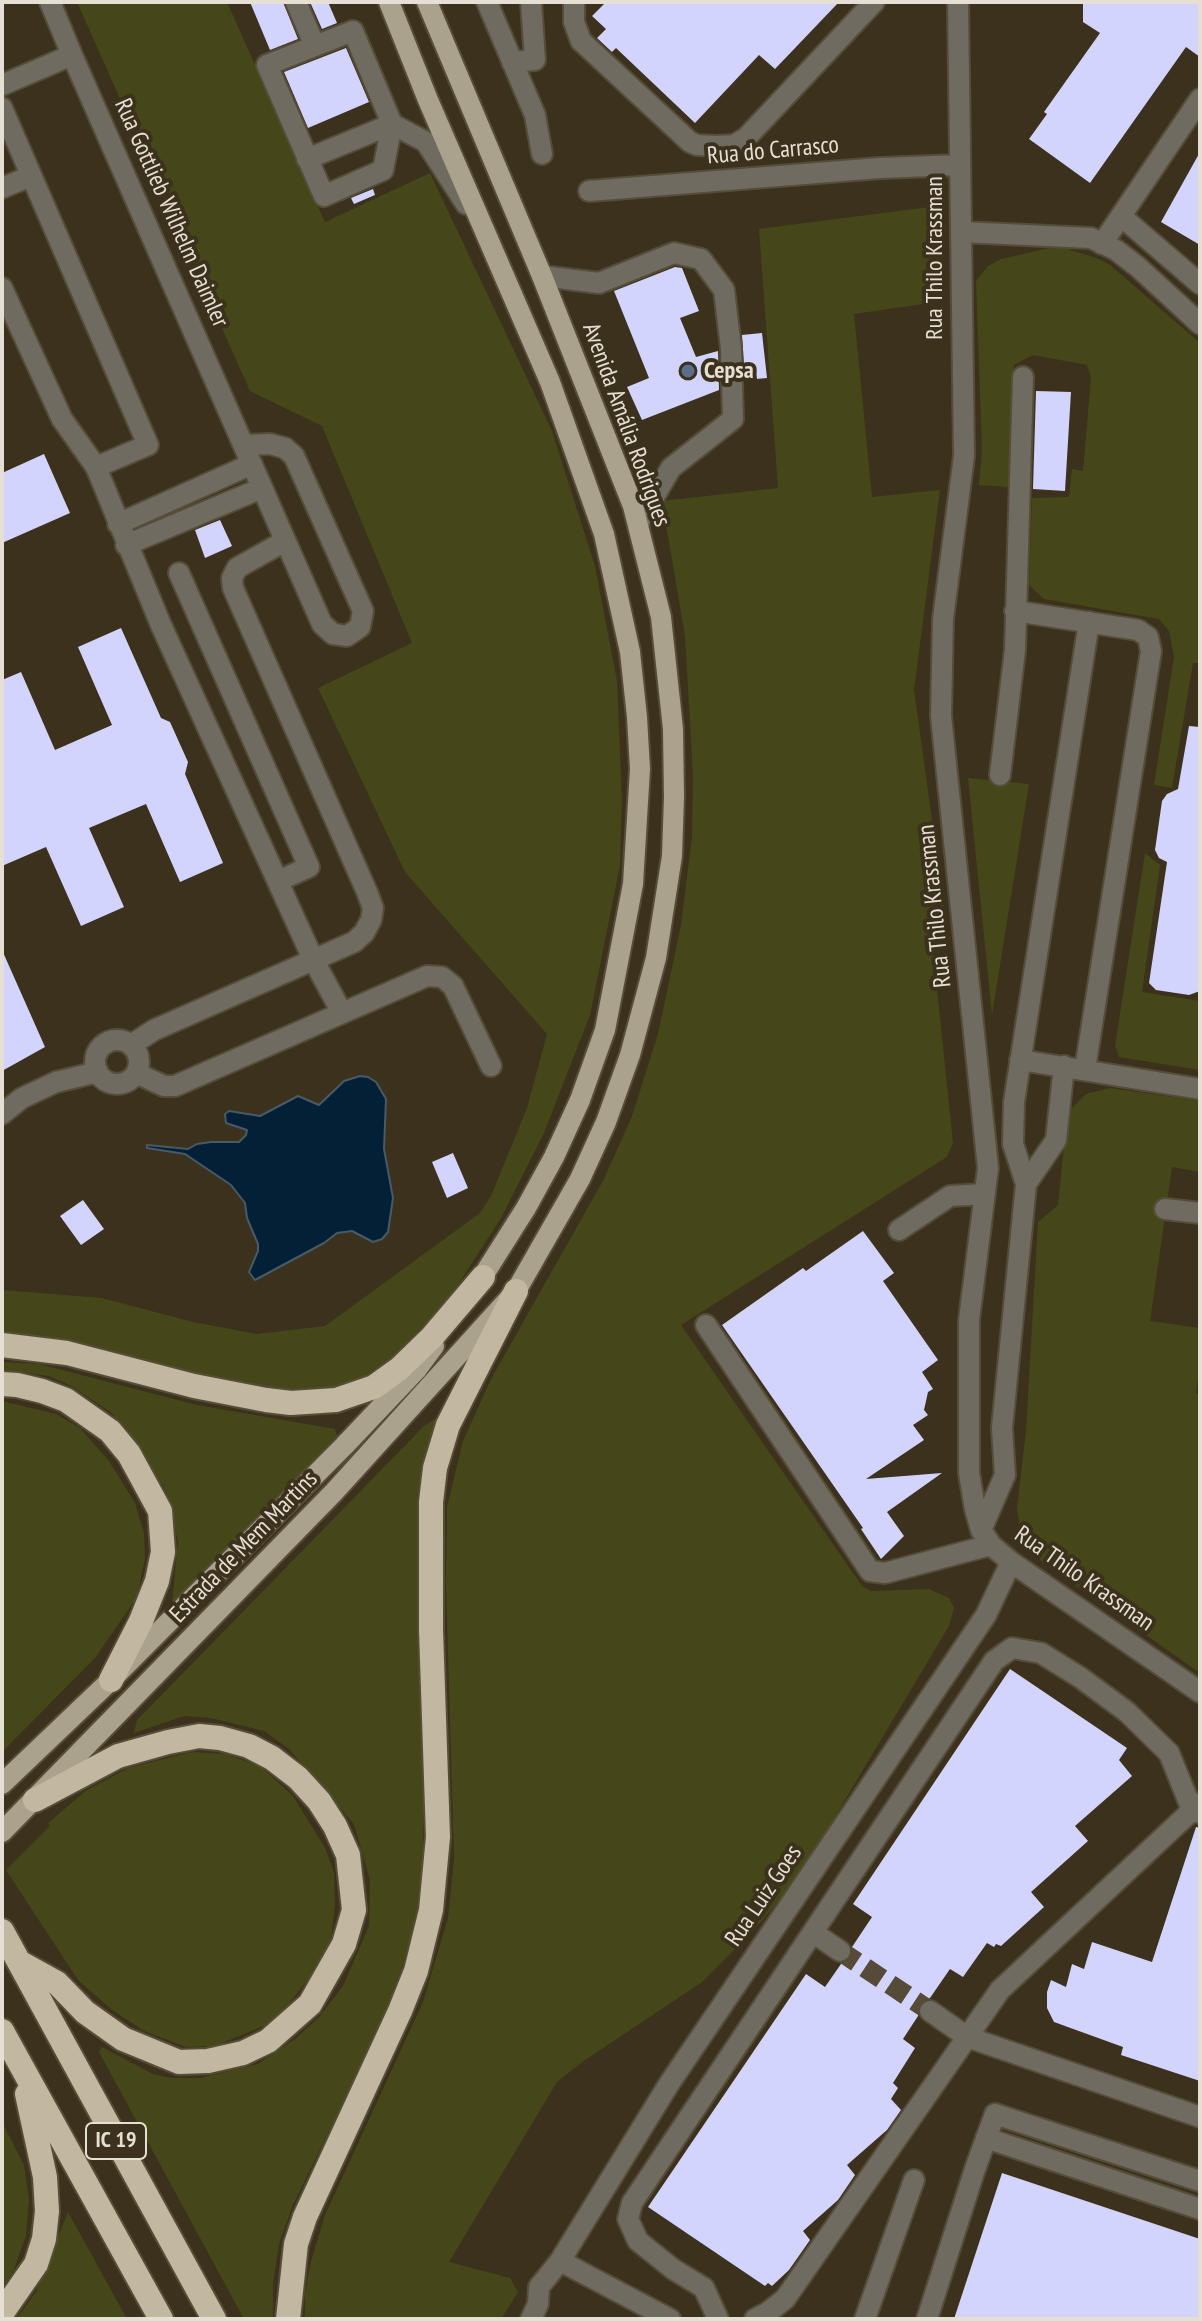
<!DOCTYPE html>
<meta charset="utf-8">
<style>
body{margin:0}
#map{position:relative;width:1202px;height:2321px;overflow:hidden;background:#3b311c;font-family:"PT Sans Narrow",sans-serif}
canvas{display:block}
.frame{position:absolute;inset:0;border:4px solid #e6e0d4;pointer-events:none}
</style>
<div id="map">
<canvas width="1202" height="2321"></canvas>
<div class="frame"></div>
</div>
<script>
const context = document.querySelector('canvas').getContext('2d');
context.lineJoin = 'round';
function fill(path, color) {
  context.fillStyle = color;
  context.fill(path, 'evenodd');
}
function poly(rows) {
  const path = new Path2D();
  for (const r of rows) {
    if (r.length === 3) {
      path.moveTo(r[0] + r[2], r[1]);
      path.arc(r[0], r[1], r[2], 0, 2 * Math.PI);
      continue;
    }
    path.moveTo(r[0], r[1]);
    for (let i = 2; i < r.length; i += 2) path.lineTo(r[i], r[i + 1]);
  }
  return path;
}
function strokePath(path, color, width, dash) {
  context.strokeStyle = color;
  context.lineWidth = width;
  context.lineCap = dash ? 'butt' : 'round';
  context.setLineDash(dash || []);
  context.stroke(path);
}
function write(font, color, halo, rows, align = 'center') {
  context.font = font + ' "PT Sans Narrow",sans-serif';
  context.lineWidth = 8;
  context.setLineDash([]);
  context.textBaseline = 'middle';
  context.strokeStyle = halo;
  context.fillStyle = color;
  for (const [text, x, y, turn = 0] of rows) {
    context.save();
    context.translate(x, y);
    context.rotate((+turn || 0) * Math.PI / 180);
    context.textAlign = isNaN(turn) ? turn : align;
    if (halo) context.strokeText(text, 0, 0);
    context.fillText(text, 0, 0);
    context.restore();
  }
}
const green = poly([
 [77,2,227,2,325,222,430,173,552,431,595,566,617,681,622,800,620,865,590,1015,544,1133,501,1218,447,1302,384,1365,353,1382,315,1392,271,1389,194,1374,73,1342,2,1333,2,1290,102,1298,193,1322,257,1334,325,1326,480,1213,491,1196,527,1108,547,1034,405,872,318,688,412,643,322,426,250,391],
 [937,206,944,301,854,314,872,497,940,490,914,690,944,906,930,922,953,1143,947,1157,681,1325,862,1586,871,1591,929,1589,949,1598,954,1608,949,1626,799,1877,753,1931,702,1982,585,2060,557,2082,449,2262,510,2278,518,2292,501,2319,305,2319,305,2294,310,2265,325,2215,423,2002,448,1918,454,1859,446,1583,447,1507,463,1441,491,1379,604,1179,632,1116,658,1034,681,925,692,837,693,776,685,636,662,501,778,488,759,229],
 [1058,246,1099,259,1110,265,1200,343,1200,663,1193,663,1172,788,1154,785,1174,657,1169,631,1159,619,1044,599,1029,585,1032,498,1069,497,1072,469,1083,471,1091,377,1087,365,1033,355,1014,365,1008,487,979,485,982,450,976,281,988,266,1001,259],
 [968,778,1029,784,992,1015],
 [1145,853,1160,865,1142,992,1200,1001,1200,1070,1119,1057,1115,1046],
 [1110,1088,1200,1101,1200,1172,1172,1167,1150,1321,1200,1328,1200,1365,1196,1393,1200,1394,1200,1673,1042,1562,1021,1534,1017,1508,1026,1431,1038,1222,1058,1205,1067,1117,1071,1109,1086,1094],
 [2,1362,39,1364,197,1405,335,1429,337,1436,172,1603,178,1542,167,1493,146,1459,112,1413,71,1386,49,1376,2,1370],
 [2,1401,56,1414,80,1428,109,1461,135,1503,144,1533,145,1558,137,1597,95,1658,2,1752],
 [438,1417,417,1496,423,1775,423,1875,417,1915,401,1970,379,2029,292,2207,279,2244,273,2283,273,2319,244,2319,99,2052,102,2047,153,2074,171,2078,200,2078,258,2064,295,2039,319,2017,343,1986,369,1926,370,1880,354,1824,289,1749,264,1731,211,1718,184,1716,134,1733,137,1720,147,1710,424,1426],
 [192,1752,227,1754,261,1767,293,1796,325,1848,334,1872,335,1905,331,1939,309,1978,288,2005,266,2025,215,2046,186,2047,144,2031,111,2009,78,1980,6,1870,50,1826,48,1823,87,1790,128,1768],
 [2,2122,24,2165,29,2199,26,2235,14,2270,2,2289],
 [68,2212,127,2319,16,2319,36,2292]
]);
const water = poly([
 [360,1076,368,1077,376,1082,386,1099,384,1149,393,1198,388,1232,382,1239,373,1242,352,1231,337,1233,324,1243,255,1280,249,1272,258,1251,258,1244,247,1218,245,1203,231,1185,185,1154,147,1148,147,1145,188,1149,197,1144,211,1142,239,1142,246,1135,247,1130,226,1123,225,1114,229,1111,260,1116,298,1096,319,1105,344,1081,360,1076]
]);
const building = poly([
 [250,2,283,2,298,39,270,50],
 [310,2,328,2,337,23,322,29],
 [606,2,839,2,775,69,759,55,695,123,616,48,612,52,597,38,606,29,592,16],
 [1083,2,1200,2,1200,57,1186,47,1090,183,1029,139,1047,114,1044,112,1100,33,1083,22],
 [346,48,369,102,308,128,284,72],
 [1200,152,1200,245,1161,222],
 [373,189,375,195,354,204,351,198],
 [675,267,682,268,699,311,680,318,696,357,718,351,719,390,642,420,627,387,649,378,614,291],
 [762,333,767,378,745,380,742,335],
 [1036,391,1071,392,1065,491,1033,489],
 [44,454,70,513,2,543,2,473],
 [220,520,232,546,205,558,195,530],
 [121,628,161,718,170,722,188,762,185,774,223,863,180,882,146,804,89,828,124,907,81,926,46,847,2,866,2,680,21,672,55,750,112,725,78,647],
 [1189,726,1200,727,1200,991,1189,995,1156,990,1149,983,1167,862,1159,858,1155,850,1162,801,1167,794,1178,789],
 [2,950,45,1047,2,1071],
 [453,1153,468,1188,447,1198,432,1162],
 [83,1200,104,1229,81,1245,60,1216],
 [863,1231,894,1273,883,1281,938,1360,922,1372,933,1389,928,1392,924,1410,928,1415,913,1425,924,1440,866,1479,942,1473,887,1512,904,1536,881,1559,861,1529,863,1528,722,1325,803,1268,806,1271],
 [1010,1669,1127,1748,1119,1760,1132,1776,1075,1826,1088,1841,1031,1892,1044,1907,1001,1946,996,1944,994,1947,987,1943,963,1977,950,1969,930,1998,920,2003,918,2016,903,2039,915,2048,893,2083,898,2088,891,2099,901,2110,887,2130,847,2165,855,2175,838,2200,803,2231,810,2240,789,2270,772,2286,768,2283,765,2286,648,2207,806,1974,825,1987,841,1964,851,1958,852,1947,872,1917,853,1904],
 [1196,1827,1200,1828,1200,2081,1121,2055,1123,2047,1054,2022,1047,2008,1047,1992,1051,1980,1066,1987,1072,1964,1084,1969,1092,1942,1152,1962],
 [1002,2173,1200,2239,1200,2319,954,2319]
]);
const minorTunnel = poly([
 [840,1951,930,2011]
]);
const minor = poly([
 [50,2,72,55,322,624,333,634,347,636,360,627,363,611,294,456,285,448,270,444,244,445],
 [296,2,315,46,267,65,324,196,383,170,392,124,353,31,315,46],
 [487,2,535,115,542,154],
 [574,2,574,22,581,41,690,142,697,145,717,146,734,145,746,138,874,2],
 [958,2,964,456,943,619,941,716,988,1168,969,1320,969,1473,975,1509,981,1530,991,1545,1011,1562,1200,1692],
 [512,62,535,60,531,2],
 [2,85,72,55],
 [2,108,148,445,96,467,161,625,313,959,342,1013],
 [307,159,392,124,426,142,466,204],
 [2,188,31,176],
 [589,191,880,168,960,165],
 [1122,217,1200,284],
 [961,232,1091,238,1116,250,1138,267,1200,324],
 [1102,244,1200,99],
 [542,276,599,283,674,253,701,259,724,290,731,348,733,419,671,468,638,524],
 [2,288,62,419,96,467],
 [118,524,252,464],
 [126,545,262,488],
 [179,573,309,867,278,881],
 [1015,611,1138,630,1148,637,1151,651,1085,1069],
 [1000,775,1015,650,1023,377],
 [117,1062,22],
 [131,1045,154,1030,354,942,364,933,371,920,373,908,367,892,233,588,232,578,237,568,285,541],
 [1020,1060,1200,1089],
 [136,1073,164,1086,175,1086,427,976,442,977,453,986,491,1066],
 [2,1114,22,1098,56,1082,98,1072],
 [1026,1184,1056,1140,1064,1066],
 [1165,1209,1200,1213],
 [899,1230,950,1196,985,1194],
 [706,1325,870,1571,885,1573,991,1545],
 [981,1530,1005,1475,1002,1428,1026,1184,1013,1144,1014,1102,1089,622],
 [814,1933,840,1951],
 [930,2011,967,2037,1200,2117],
 [986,2138,1200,2209],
 [560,2261,670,2319],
 [531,2319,538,2304,539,2287,560,2261,669,2084,986,1615,1011,1562],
 [718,2319,704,2288,673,2269,638,2241,628,2219,632,2203,994,1661,1012,1648,1041,1653,1081,1678,1127,1712,1169,1753,1192,1810,1200,1813],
 [755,2319,767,2313,785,2299,1000,1990,1200,1803],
 [865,2319,914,2180],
 [927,2319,975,2169,995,2114,1200,2181]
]);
const major = poly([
 [389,2,428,100,550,382,604,534,630,652,637,717,640,769,633,884,605,1030,580,1100,554,1157,526,1208,476,1287],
 [2,1784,111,1680,344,1446,417,1369,434,1346],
 [2,1832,334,1492,516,1291,580,1179,606,1122,630,1055,656,958,672,856,674,797,673,729,661,617,633,506,542,276,427,2]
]);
const highway = poly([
 [2,1345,67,1353,194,1386,266,1400,291,1403,336,1400,374,1387,399,1369,432,1337,483,1277],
 [2,1384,17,1385,42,1391,66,1400,110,1431,129,1454,160,1511,163,1552,157,1581,141,1621,111,1680],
 [2,1931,214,2319],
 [19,1962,57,1983,85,2012,123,2039,179,2062,208,2061,243,2053,268,2041,310,2004,344,1944,354,1910,348,1855,335,1826,319,1801,298,1778,272,1758,249,1746,220,1738,199,1736,168,1742,118,1756,35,1800],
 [2,2031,161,2319],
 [2,2313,36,2264,44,2239,47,2211,45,2177,27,2094],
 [288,2319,296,2244,305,2217,400,2011,416,1971,431,1910,438,1837,431,1630,431,1502,435,1468,448,1425,516,1291]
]);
const markers = [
 [688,371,8,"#5c6f8a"]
];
const shields = [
 [116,2141,60]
];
const shieldNames = [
 ["IC 19",116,2141]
];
const streetNames = [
 ["Rua do Carrasco",773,151,-5],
 ["Rua Gottlieb Wilhelm Daimler",171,213,66],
 ["Rua Thilo Krassman",935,258,-90],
 ["Avenida Amália Rodrigues",626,425,70],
 ["Rua Thilo Krassman",935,906,-96],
 ["Estrada de Mem Martins",244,1547,-46],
 ["Rua Thilo Krassman",1084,1579,35],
 ["Rua Luiz Goes",764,1896,-56]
];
const poiNames = [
 ["Cepsa",704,371]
];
fill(green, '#464719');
fill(water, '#032037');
strokePath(water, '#475a66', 2);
fill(building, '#d2d4fd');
strokePath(minorTunnel, '#554b38', 20, [20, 10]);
strokePath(minor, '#564d39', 24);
strokePath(major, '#564d39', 24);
strokePath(highway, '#564d39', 28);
strokePath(minor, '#6f6b61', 20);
strokePath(major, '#aba28d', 20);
strokePath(highway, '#c2b89f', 24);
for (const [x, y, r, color] of markers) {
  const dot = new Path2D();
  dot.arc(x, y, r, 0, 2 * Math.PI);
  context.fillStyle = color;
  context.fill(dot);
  strokePath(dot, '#3b311c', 3);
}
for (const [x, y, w] of shields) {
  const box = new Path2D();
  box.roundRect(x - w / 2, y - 18, w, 36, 6);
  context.fillStyle = '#3b311c';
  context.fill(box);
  strokePath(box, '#e6e0d4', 2);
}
write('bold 22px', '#e6e0d4', null, shieldNames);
write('24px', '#e6e0d4', '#3b311c', streetNames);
write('bold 24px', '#e6e0d4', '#3b311c', poiNames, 'left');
</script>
